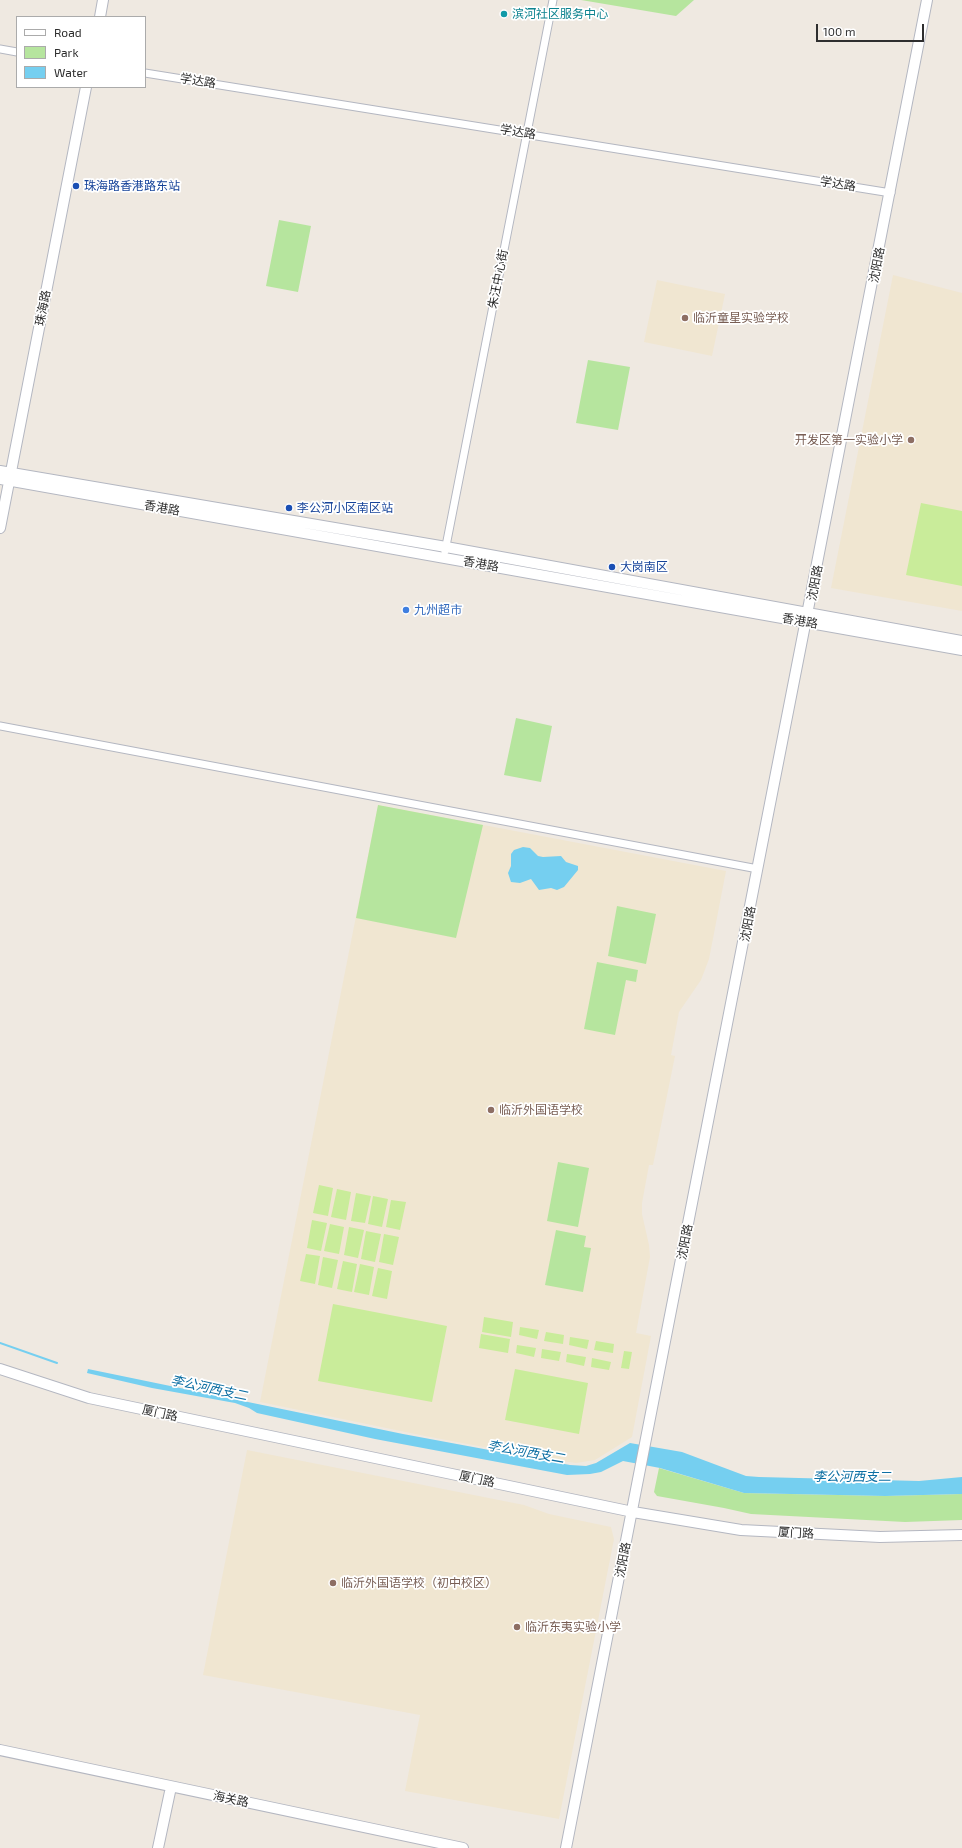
<!DOCTYPE html>
<meta charset="utf-8">
<style>
body{margin:0}
#map{position:relative;width:962px;height:1848px;overflow:hidden;background:#efe9e1;font-family:"Exo 2",sans-serif}
canvas{display:block}
.legend{position:absolute;left:16px;top:16px;width:130px;height:72px;box-sizing:border-box;background:#fff;border:1px solid #ababab;margin:0;padding:5px 7px;list-style:none;font-size:12px;color:#2e2e2e}
.legend li{display:flex;align-items:center;gap:8px;height:20px}
.legend b{width:20px;border:1px solid #ababab}
.scale{position:absolute;left:816px;top:24px;width:108px;height:18px;box-sizing:border-box;border:2px solid #2e2e2e;border-top:0;padding-left:5px;font-size:12px;line-height:14px;white-space:nowrap;color:#2e2e2e;-webkit-text-stroke:3px #fff;paint-order:stroke}
</style>
<div id="map">
<canvas width="962" height="1848"></canvas>
<ul class="legend">
<li><b style="height:5px;background:#fff"></b>Road</li>
<li><b style="height:11px;background:#b6e59e"></b>Park</li>
<li><b style="height:11px;background:#75cff0"></b>Water</li>
</ul>
<div class="scale">100 m</div>
</div>
<script>
const context = document.querySelector('canvas').getContext('2d');
context.lineJoin = 'round';
function fill(path, color) {
  context.fillStyle = color;
  context.fill(path, 'evenodd');
}
function poly(rows) {
  const path = new Path2D();
  for (const r of rows) {
    path.moveTo(r[0], r[1]);
    for (let i = 2; i < r.length; i += 2) path.lineTo(r[i], r[i + 1]);
  }
  return path;
}
function strokePath(path, color, width, dash) {
  context.strokeStyle = color;
  context.lineWidth = width;
  context.lineCap = dash ? 'butt' : 'round';
  context.setLineDash(dash || []);
  context.stroke(path);
}
function write(font, color, halo, rows, align = 'center') {
  context.font = font + ' "Exo 2","Noto Sans SC",sans-serif';
  context.lineWidth = 3.5;
  context.setLineDash([]);
  context.textBaseline = 'middle';
  context.strokeStyle = halo;
  context.fillStyle = color;
  for (const [text, x, y, turn = 0] of rows) {
    context.save();
    context.translate(x, y);
    context.rotate((+turn || 0) * Math.PI / 180);
    context.textAlign = isNaN(turn) ? turn : align;
    if (halo) context.strokeText(text, 0, 0);
    context.fillText(text, 0, 0);
    context.restore();
  }
}
const education = poly([
 [893,275,962,293,962,611,831,588],
 [657,280,725,294,712,356,644,342],
 [378,805,726,871,709,959,701,980,679,1012,671,1055,675,1056,653,1165,649,1165,642,1203,642,1214,649,1245,650,1257,636,1333,651,1336,632,1437,595,1460,576,1463,542,1458,425,1436,260,1402],
 [247,1450,524,1505,549,1514,611,1527,614,1539,559,1819,405,1791,420,1715,203,1675]
]);
const green = poly([
 [581,0,694,0,676,16],
 [279,220,311,226,298,292,266,286],
 [588,360,630,367,618,430,576,423],
 [516,718,552,726,541,782,504,775],
 [378,805,483,825,456,938,356,918],
 [617,906,656,914,646,964,608,956],
 [597,962,638,970,636,982,626,980,615,1035,584,1029],
 [558,1162,589,1168,578,1227,547,1221],
 [556,1230,586,1236,584,1247,591,1248,583,1292,545,1285],
 [659,1468,744,1493,885,1496,962,1494,962,1520,905,1522,751,1514,724,1508,657,1496,654,1492]
]);
const pitch = poly([
 [921,503,962,511,962,586,906,575],
 [319,1185,333,1188,328,1216,313,1213],
 [337,1189,351,1192,346,1220,331,1217],
 [356,1193,371,1196,365,1223,351,1221],
 [373,1196,388,1199,382,1227,368,1224],
 [391,1200,406,1202,400,1230,386,1227],
 [312,1220,327,1223,321,1251,307,1248],
 [330,1224,344,1227,339,1254,324,1251],
 [349,1227,364,1230,358,1258,344,1255],
 [366,1231,381,1234,375,1262,361,1259],
 [384,1234,399,1237,393,1265,379,1262],
 [306,1254,320,1256,315,1284,300,1281],
 [323,1257,338,1260,332,1288,318,1285],
 [343,1261,357,1264,352,1292,337,1289],
 [360,1264,374,1267,369,1295,354,1292],
 [378,1268,392,1271,387,1299,372,1296],
 [333,1304,447,1326,432,1402,318,1381],
 [484,1317,513,1322,511,1337,482,1332],
 [520,1327,539,1330,537,1339,519,1335],
 [546,1332,564,1335,563,1344,544,1341],
 [481,1334,510,1339,508,1353,479,1348],
 [570,1337,589,1340,587,1349,569,1345],
 [596,1341,614,1344,613,1353,594,1350],
 [517,1345,536,1348,534,1357,516,1353],
 [542,1349,561,1352,559,1361,541,1358],
 [624,1351,632,1352,629,1369,621,1368],
 [567,1354,586,1357,584,1366,566,1362],
 [592,1358,611,1362,609,1370,591,1367],
 [515,1369,588,1383,579,1434,505,1420]
]);
const water = poly([
 [523,847,530,848,538,856,543,857,561,856,566,862,578,866,578,870,564,887,557,890,551,888,539,890,531,879,520,883,511,882,508,873,511,866,511,854,514,850],
 [88,1369,403,1434,570,1465,586,1466,596,1463,630,1443,682,1452,746,1476,759,1477,919,1481,962,1477,962,1494,885,1496,744,1493,660,1468,623,1461,601,1472,590,1474,567,1475,375,1439,257,1413,249,1408,235,1403,152,1388,87,1373]
]);
const stream = poly([
 [0,1343,57,1363]
]);
const street = poly([
 [0,49,17,52],
 [145,73,891,193],
 [445,551,553,0],
 [0,726,758,869]
]);
const secondary = poly([
 [100,17,103,0],
 [0,471,446,547,962,641],
 [0,479,962,650],
 [0,528,86,87],
 [0,1369,89,1398,633,1512,741,1530,880,1537,962,1535],
 [0,1750,463,1848],
 [158,1848,171,1787],
 [566,1848,927,0]
]);
const markers = [
 [504,14,4,"#0f9aa8"],
 [76,186,4,"#1a4fb4"],
 [685,318,4,"#8d6e63"],
 [911,440,4,"#8d6e63"],
 [289,508,4,"#1a4fb4"],
 [612,567,4,"#1a4fb4"],
 [406,610,4,"#3f7fe0"],
 [491,1110,4,"#8d6e63"],
 [333,1583,4,"#8d6e63"],
 [517,1627,4,"#8d6e63"]
];
const cultureNames = [
 ["滨河社区服务中心",512,14]
];
const streetNames = [
 ["学达路",198,81,9],
 ["学达路",518,132,9],
 ["学达路",838,184,9],
 ["沈阳路",877,265,-79],
 ["朱汪中心街",498,279,-79],
 ["珠海路",43,308,-79],
 ["香港路",162,508,10],
 ["香港路",481,564,10],
 ["沈阳路",815,583,-79],
 ["香港路",800,621,10],
 ["沈阳路",748,924,-79],
 ["沈阳路",685,1242,-79],
 ["厦门路",160,1413,12],
 ["厦门路",477,1479,12],
 ["厦门路",796,1533,3],
 ["沈阳路",623,1560,-79],
 ["海关路",231,1799,12]
];
const transitNames = [
 ["珠海路香港路东站",84,186],
 ["李公河小区南区站",297,508],
 ["大岗南区",620,567]
];
const educationNames = [
 ["临沂童星实验学校",693,318],
 ["开发区第一实验小学",903,440,"right"],
 ["临沂外国语学校",499,1110],
 ["临沂外国语学校（初中校区）",341,1583],
 ["临沂东夷实验小学",525,1627]
];
const shopNames = [
 ["九州超市",414,610]
];
const waterNames = [
 ["李公河西支二",209,1388,12],
 ["李公河西支二",526,1452,10],
 ["李公河西支二",852,1477]
];
fill(education, '#f0e6d1');
fill(green, '#b6e59e');
fill(pitch, '#c9ec9a');
fill(water, '#75cff0');
strokePath(stream, '#75cff0', 2);
strokePath(street, '#b4b7c1', 9);
strokePath(secondary, '#b4b7c1', 12);
strokePath(street, '#fff', 7);
strokePath(secondary, '#fff', 10);
for (const [x, y, r, color] of markers) {
  const dot = new Path2D();
  dot.arc(x, y, r, 0, 2 * Math.PI);
  context.fillStyle = color;
  context.fill(dot);
  strokePath(dot, '#fff', 1.5);
}
write('12px', '#0d838f', '#fff', cultureNames, 'left');
write('12px', '#2e2e2e', '#fff', streetNames);
write('12px', '#164399', '#fff', transitNames, 'left');
write('12px', '#785e54', '#fff', educationNames, 'left');
write('12px', '#366cbe', '#fff', shopNames, 'left');
write('italic 13px', '#0d6fa3', '#fff', waterNames);
</script>
